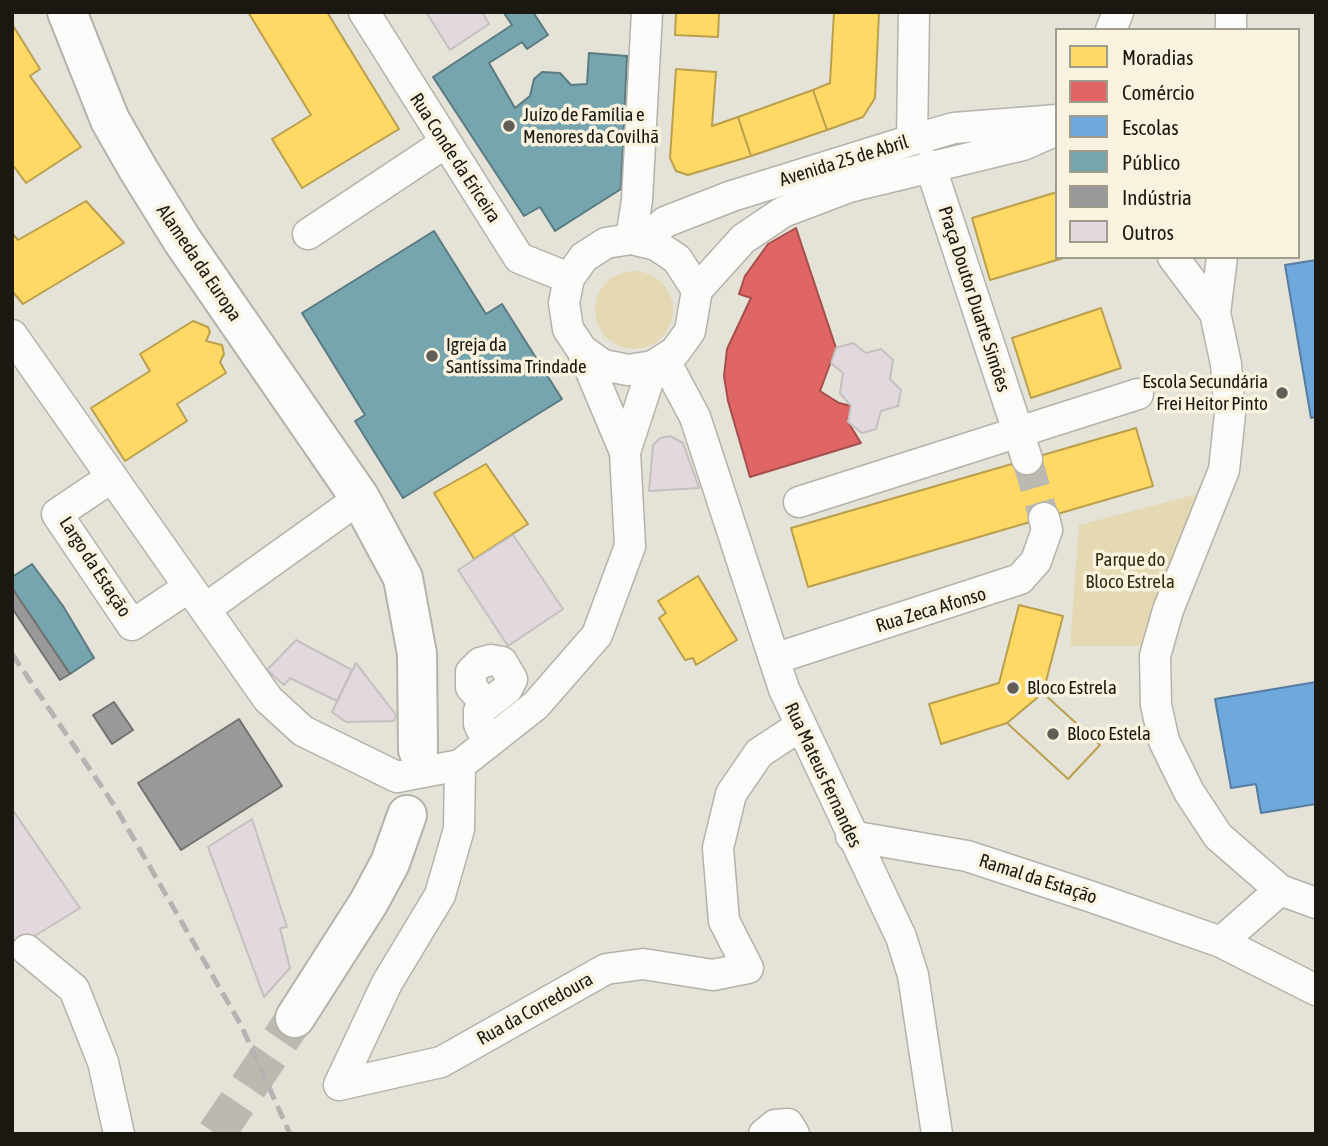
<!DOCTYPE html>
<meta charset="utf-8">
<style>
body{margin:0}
#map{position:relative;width:1328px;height:1146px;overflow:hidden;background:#e5e2d8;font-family:"Asap Condensed",sans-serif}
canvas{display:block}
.frame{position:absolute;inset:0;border:14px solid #1a1811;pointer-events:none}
.legend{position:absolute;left:1055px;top:28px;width:245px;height:231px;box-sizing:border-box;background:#f8f2df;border:2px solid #9f9b8d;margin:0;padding:9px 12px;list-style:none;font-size:21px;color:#1a1811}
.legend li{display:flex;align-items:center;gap:14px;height:35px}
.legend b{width:35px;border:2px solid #9f9b8d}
</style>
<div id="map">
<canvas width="1328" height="1146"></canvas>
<div class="frame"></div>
<ul class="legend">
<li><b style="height:19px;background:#ffd966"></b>Moradias</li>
<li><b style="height:19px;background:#e06666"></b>Comércio</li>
<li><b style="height:19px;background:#6fa8dc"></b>Escolas</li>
<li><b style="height:19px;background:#76a5af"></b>Público</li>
<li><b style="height:19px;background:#999"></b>Indústria</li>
<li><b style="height:19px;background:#e2d8de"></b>Outros</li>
</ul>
</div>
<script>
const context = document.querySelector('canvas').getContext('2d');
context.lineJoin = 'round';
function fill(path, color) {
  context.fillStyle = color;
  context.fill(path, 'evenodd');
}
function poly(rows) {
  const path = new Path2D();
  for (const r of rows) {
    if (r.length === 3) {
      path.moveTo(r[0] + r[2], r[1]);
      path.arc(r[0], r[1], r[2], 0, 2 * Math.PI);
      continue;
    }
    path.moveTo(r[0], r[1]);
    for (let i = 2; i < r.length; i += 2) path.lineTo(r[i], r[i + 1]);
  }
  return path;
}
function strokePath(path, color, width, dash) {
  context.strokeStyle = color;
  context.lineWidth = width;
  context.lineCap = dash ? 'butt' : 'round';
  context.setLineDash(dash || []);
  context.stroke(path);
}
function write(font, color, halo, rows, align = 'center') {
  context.font = font + ' "Asap Condensed",sans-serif';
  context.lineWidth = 7;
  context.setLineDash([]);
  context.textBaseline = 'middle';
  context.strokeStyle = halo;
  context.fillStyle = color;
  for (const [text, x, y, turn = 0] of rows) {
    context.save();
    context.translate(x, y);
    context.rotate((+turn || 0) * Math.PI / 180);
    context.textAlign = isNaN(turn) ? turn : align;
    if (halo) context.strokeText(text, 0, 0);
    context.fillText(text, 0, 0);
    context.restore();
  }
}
const green = poly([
 [634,310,39],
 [1205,492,1168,646,1070,646,1079,525]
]);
const homes = poly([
 [248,12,327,12,399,129,302,188,272,139,311,115,248,12],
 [676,12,719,12,718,37,675,35,676,12],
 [834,12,879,12,875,98,863,117,827,130,813,90,830,83,834,12],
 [12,24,40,69,30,76,81,147,26,183,12,164,12,24],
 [676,69,716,72,712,126,738,117,751,156,688,175,676,171,670,158,676,69],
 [813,90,827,130,751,156,738,117,813,90],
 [1057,192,1057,257,1067,257,990,280,972,218,1057,192],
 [86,201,124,243,23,304,12,291,12,233,18,240,86,201],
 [1101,308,1121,368,1031,398,1012,338,1101,308],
 [193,321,208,327,210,332,206,341,222,345,224,354,220,362,226,373,177,404,187,421,125,461,91,408,150,371,140,354,193,321],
 [1136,428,1153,486,808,587,791,528,1136,428],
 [486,464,528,524,474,559,434,493,486,464],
 [698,576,737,640,696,665,693,658,685,660,659,618,666,613,658,601,698,576],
 [1019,605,1063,616,1043,693,1100,745,1068,779,1007,723,941,744,929,704,999,683,1019,605],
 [1043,693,1100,745,1068,779,1007,723,1043,693]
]);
const shops = poly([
 [796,228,836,348,820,391,839,403,851,406,848,422,861,443,750,477,728,401,724,376,727,349,751,298,739,294,745,276,768,244,796,228]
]);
const schools = poly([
 [1316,260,1316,417,1311,418,1285,265,1316,260],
 [1316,682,1316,804,1261,813,1256,784,1231,788,1215,699,1316,682]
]);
const public = poly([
 [533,12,548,35,527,49,522,42,489,63,515,108,530,96,534,79,542,72,560,73,571,85,587,84,589,53,627,56,621,189,555,231,540,207,524,216,433,77,512,25,504,13,533,12],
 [434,231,486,314,502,304,562,399,403,498,355,421,365,415,302,313,434,231],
 [32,564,63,606,94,658,70,674,12,588,12,577,32,564]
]);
const industry = poly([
 [12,588,70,674,60,680,12,608,12,588],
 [114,702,133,730,112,744,93,715,114,702],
 [239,719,282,786,181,850,138,783,239,719]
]);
const building = poly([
 [426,12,482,12,489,24,450,50,426,12],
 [853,343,866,353,881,349,893,360,890,379,901,390,898,406,881,411,876,429,862,433,848,422,851,406,840,393,843,373,831,363,836,348,853,343],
 [670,436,683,443,699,488,649,491,653,445,660,438,670,436],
 [513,535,563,609,508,646,458,570,513,535],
 [296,640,352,670,337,701,290,678,284,685,267,670,296,640],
 [356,663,396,715,394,721,346,722,332,712,356,663],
 [12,809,80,908,12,950,12,809],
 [252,819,287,927,280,928,290,968,264,997,208,847,252,819]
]);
const minorTunnel = poly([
 [1027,459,1044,518]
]);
const majorTunnel = poly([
 [216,1134,295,1018]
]);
const minor = poly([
 [364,12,519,258,569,278],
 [1231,12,1231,30],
 [1111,30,1118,12],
 [912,140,914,12],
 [930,165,1027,459],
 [308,234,445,143],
 [631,239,656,245,677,259,697,290,690,331,675,352,653,366,628,370,603,365,582,350,568,329,564,303,569,278,584,257,606,243,631,239],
 [631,239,637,200,647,12],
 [643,241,665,222,732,196,912,140,954,128,1057,120],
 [1173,257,1215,313],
 [1222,257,1215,313,1226,364,1230,414,1224,470,1168,610,1155,656,1156,705,1164,741,1189,792,1218,836,1280,890,1316,903],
 [697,290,743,239,783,212,849,187,1023,145,1057,130],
 [12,335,268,699,303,731,397,777,460,765,536,705,597,635,630,546,625,452,582,350],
 [664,359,695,417,784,689,901,937,913,975,937,1134],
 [625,452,653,366],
 [112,477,57,514,132,625,189,587],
 [799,502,1138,394],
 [205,609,360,498],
 [774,659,1020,579,1036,561,1047,530,1044,518],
 [478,695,471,687,471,672,480,663,491,660,502,662,512,679,507,689,479,711,479,724,488,743],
 [851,836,967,856,1092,897,1221,942,1316,990],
 [1221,942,1280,890],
 [27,950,74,989,103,1062,119,1134],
 [339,1085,441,1062,606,969,643,964,713,975,748,968,724,921,718,848,731,794,759,753,800,726],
 [339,1085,387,983,440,895,459,829,460,765],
 [764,1134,775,1125,788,1124,794,1134]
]);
const major = poly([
 [67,12,110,120,138,169,182,240,360,498,403,578,417,654,418,750],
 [295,1018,369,902,390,863,407,815]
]);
const rail = poly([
 [12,654,116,808,241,1025,290,1134]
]);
const markers = [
 [509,126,7,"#615f57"],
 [432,356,7,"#615f57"],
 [1282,393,7,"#615f57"],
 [1013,688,7,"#615f57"],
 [1053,734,7,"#615f57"]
];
const poiNames = [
 ["Juízo de Família e",523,115],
 ["Menores da Covilhã",523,137],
 ["Igreja da",446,345],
 ["Santíssima Trindade",446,367],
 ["Escola Secundária",1268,382,"right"],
 ["Frei Heitor Pinto",1268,404,"right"],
 ["Bloco Estrela",1027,688],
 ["Bloco Estela",1067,734]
];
const streetNames = [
 ["Rua Conde da Ericeira",455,158,57],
 ["Avenida 25 de Abril",844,161,-17],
 ["Alameda da Europa",199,263,56],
 ["Praça Doutor Duarte Simões",974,299,72],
 ["Largo da Estação",95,567,57],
 ["Rua Zeca Afonso",931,610,-17],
 ["Rua Mateus Fernandes",823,775,65],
 ["Ramal da Estação",1038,879,18],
 ["Rua da Corredoura",535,1009,-29]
];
const parkNames = [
 ["Parque do",1130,560],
 ["Bloco Estrela",1130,582]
];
fill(green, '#e4d9b2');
fill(homes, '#ffd966');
strokePath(homes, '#ba9f4c', 2);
fill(shops, '#e06666');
strokePath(shops, '#a54f4c', 2);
fill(schools, '#6fa8dc');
strokePath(schools, '#567d9f', 2);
fill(public, '#76a5af');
strokePath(public, '#5a7b80', 2);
fill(industry, '#999');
strokePath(industry, '#737270', 2);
fill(building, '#e2d8de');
strokePath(building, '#c4c0bf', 2);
strokePath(minorTunnel, '#bcbab0', 30, [30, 15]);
strokePath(majorTunnel, '#bcbab0', 38, [38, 19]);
strokePath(minor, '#b4b2aa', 33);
strokePath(major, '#b4b2aa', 42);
strokePath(minor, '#fbfbf9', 30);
strokePath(major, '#fbfbf9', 38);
strokePath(rail, '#b4b3b1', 5, [14, 7]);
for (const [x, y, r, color] of markers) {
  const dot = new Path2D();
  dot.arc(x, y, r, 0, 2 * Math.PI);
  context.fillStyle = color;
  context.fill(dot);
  strokePath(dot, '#f8f2df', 2.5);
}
write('19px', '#1a1811', '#f8f2df', poiNames, 'left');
write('19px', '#1a1811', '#f8f2df', streetNames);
write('19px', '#362d10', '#f8f2df', parkNames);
</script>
